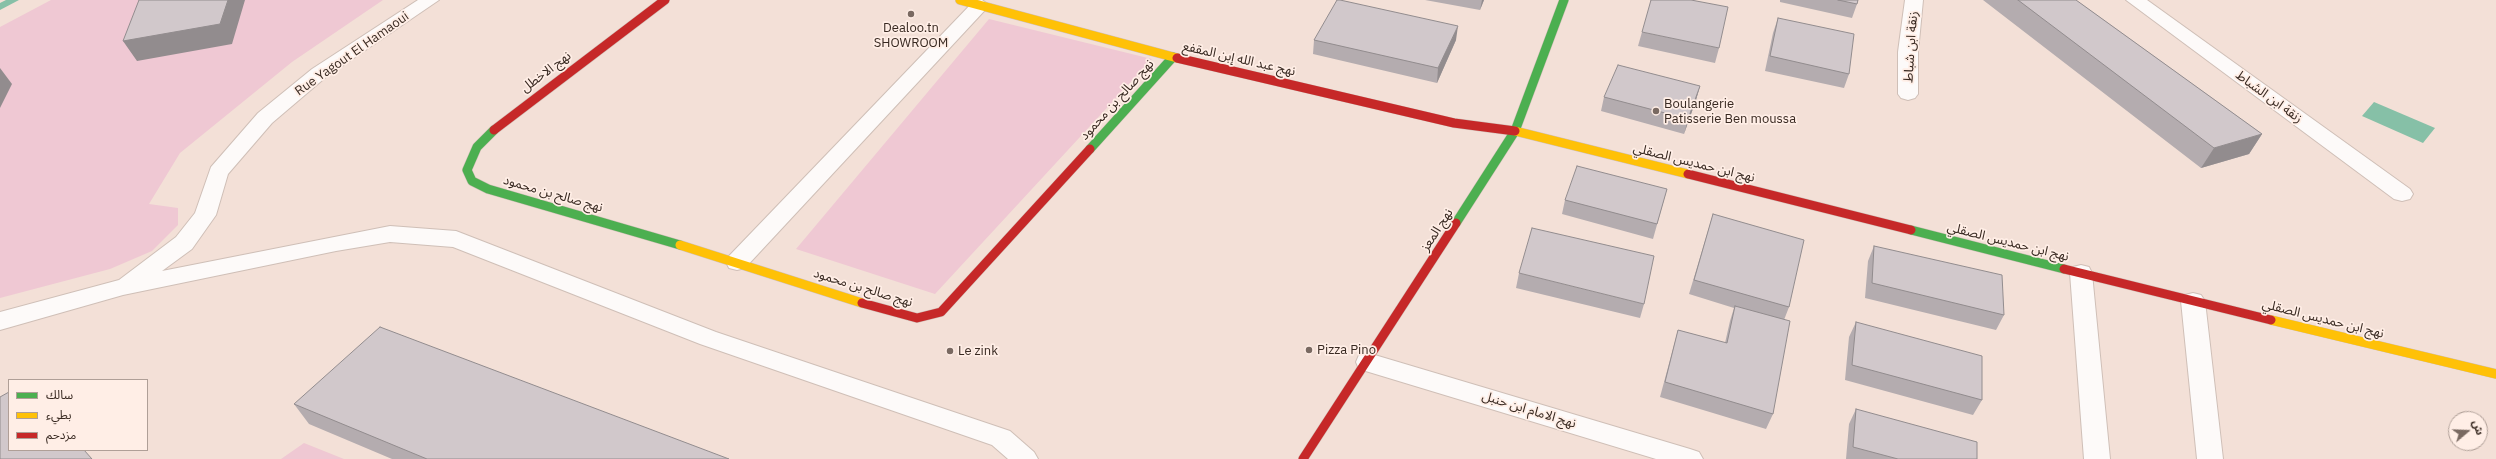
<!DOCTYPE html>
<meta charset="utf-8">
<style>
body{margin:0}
#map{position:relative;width:2496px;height:459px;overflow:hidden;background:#f3e0d7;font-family:"IBM Plex Sans","Noto Sans Arabic",sans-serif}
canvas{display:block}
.legend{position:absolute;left:8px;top:379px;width:140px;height:72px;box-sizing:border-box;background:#ffeee6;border:1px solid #af9f97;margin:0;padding:5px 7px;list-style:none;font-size:12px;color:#382921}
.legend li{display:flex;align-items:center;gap:8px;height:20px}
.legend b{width:20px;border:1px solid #af9f97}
.north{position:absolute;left:2448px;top:411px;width:40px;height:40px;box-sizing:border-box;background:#ffeee6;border:1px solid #af9f97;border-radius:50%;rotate:71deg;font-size:11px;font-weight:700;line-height:16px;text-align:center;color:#382921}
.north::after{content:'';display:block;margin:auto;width:14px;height:18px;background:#796961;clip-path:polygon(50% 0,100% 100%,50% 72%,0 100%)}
</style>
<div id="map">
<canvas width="2496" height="459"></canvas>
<ul class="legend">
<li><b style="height:5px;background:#4caf50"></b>سالك</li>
<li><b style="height:5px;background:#ffc107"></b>بطيء</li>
<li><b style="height:5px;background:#c62828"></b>مزدحم</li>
</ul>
<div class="north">ش</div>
</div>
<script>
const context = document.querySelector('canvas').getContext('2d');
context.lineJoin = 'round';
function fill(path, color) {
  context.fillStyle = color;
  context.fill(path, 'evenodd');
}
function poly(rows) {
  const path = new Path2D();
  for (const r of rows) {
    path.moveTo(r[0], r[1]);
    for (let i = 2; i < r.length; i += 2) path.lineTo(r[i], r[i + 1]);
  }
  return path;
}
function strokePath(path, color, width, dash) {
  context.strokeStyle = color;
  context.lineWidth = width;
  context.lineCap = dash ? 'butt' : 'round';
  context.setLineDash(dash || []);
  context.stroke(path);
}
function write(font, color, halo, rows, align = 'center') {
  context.font = font + ' "IBM Plex Sans","Noto Sans Arabic",sans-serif';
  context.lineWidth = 3.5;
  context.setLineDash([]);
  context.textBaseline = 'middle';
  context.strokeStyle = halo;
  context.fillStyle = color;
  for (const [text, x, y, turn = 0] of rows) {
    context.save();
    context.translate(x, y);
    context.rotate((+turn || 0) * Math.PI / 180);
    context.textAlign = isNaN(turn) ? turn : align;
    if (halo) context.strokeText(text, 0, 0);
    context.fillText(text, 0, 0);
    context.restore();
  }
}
const green = poly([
 [51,0,383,0,292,62,180,153,149,204,178,208,178,225,152,251,110,269,0,298,0,27],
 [989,19,1152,59,935,294,796,249],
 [304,443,344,459,281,459]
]);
const water = poly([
 [2374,102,2435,128,2423,143,2362,116]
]);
const stream = poly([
 [6,0,19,0,0,10,0,3,6,0]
]);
const street = poly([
 [418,0,439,0,326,77,272,123,228,174,216,215,192,249,162,271,390,226,456,231,716,332,1010,431,1034,452,1038,459,1008,459,992,445,700,344,453,247,390,242,336,251,123,295,0,330,0,312,119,280,176,237,195,213,211,167,258,113,312,69,418,0],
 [982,0,989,5,986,9,745,268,737,270,729,268,726,262,729,256,974,1,982,0],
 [1905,0,1923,0,1918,52,1918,94,1915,98,1908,100,1901,98,1898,94,1898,52,1905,0],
 [2126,0,2147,0,2410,189,2413,194,2410,199,2402,201,2394,199,2126,0],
 [2081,265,2089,267,2092,273,2110,459,2084,459,2070,273,2073,267,2081,265],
 [2193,293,2201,295,2205,301,2223,459,2197,459,2181,301,2185,295,2193,293],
 [1368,353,1690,449,1699,452,1703,459,1656,459,1359,369,1356,362,1359,355,1368,353]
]);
const fast = poly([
 [494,130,477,147,467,170,472,181,488,189,680,245],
 [1090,149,1173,57],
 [1456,223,1515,131,1564,0],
 [1911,230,2064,269]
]);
const slow = poly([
 [960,0,1177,58],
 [1515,131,1688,174],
 [680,245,862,303],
 [2271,320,2496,374]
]);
const jam = poly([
 [1177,58,1454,123,1515,131],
 [494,130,665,0],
 [1688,174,1911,230],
 [2064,269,2271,320],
 [862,303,917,318,941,312,1090,149],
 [1303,459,1456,223]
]);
const wall = poly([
 [1425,0,1484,0,1480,10],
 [1780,0,1858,0,1857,4,1852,18,1780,2],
 [1983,0,2076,0,2262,134,2249,154,2201,168],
 [1778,18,1849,74,1844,88,1765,71,1773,33],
 [1642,32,1719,48,1715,63,1638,46],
 [1314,40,1456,40,1437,83,1313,54],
 [1700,86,1696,100,1684,134,1601,111,1604,97],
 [1667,189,1653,239,1562,214,1565,200],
 [1713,214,1789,307,1784,320,1773,414,1766,429,1660,397,1674,345,1678,330,1725,343,1730,321,1734,308,1689,294],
 [1874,246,2004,315,1996,330,1865,298,1868,261],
 [1519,273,1644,304,1640,318,1516,288],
 [1856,322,1982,400,1973,415,1845,380,1849,337],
 [294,404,729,459,392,459,309,424],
 [1856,409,1977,459,1846,459,1849,424]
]);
const shadedWall = poly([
 [228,0,245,0,232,44,137,61,123,41],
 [1482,0,1484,0,1480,10],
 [1458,26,1456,40,1437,83,1438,68],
 [0,68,12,84,0,108],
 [1700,86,1696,100,1684,134,1688,119],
 [2262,134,2249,154,2201,168,2214,148]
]);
const building = poly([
 [139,0,228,0,220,24,123,41,139,0],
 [1337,0,1340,0,1458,26,1438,68,1314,40,1337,0],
 [1651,0,1691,0,1728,7,1719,48,1642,32,1651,0],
 [1838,0,1858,0,1857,4,1838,0],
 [2018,0,2076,0,2262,134,2214,148,2018,0],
 [1778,18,1854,34,1849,74,1770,56,1778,18],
 [1618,65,1700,86,1688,119,1604,97,1618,65],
 [1577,166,1667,189,1657,224,1565,200,1577,166],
 [1713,214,1804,240,1789,307,1694,280,1713,214],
 [1532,228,1654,256,1644,304,1519,273,1532,228],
 [1874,246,2002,275,2004,315,1872,283,1874,246],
 [1735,306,1790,321,1773,414,1665,382,1678,330,1727,343,1735,306],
 [1856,322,1982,356,1982,400,1852,365,1856,322],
 [380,327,729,459,427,459,294,404,380,327],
 [9,392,9,450,84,450,92,459,0,459,0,397,9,392],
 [1856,409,1977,442,1977,459,1898,459,1853,447,1856,409]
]);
const markers = [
 [911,14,4,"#796961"],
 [1656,111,4,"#796961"],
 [1309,350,4,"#796961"],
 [950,351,4,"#796961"]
];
const poiNames = [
 ["Dealoo.tn",911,28,"center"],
 ["SHOWROOM",911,43,"center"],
 ["Boulangerie",1664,104],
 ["Patisserie Ben moussa",1664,119],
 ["Pizza Pino",1317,350],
 ["Le zink",958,351]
];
const streetNames = [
 ["زنقة ابن شباط",1911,47,-86],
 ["Rue Yagout El Hamaoui",352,54,-35],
 ["نهج عبد الله إبن المقفع",1239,59,13],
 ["نهج الاخطل",546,72,-37],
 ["زنقة ابن الشباط",2269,97,36],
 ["نهج صالح بن محمود",1117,100,-48],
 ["نهج ابن حمديس الصقلي",1694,163,14],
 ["نهج صالح بن محمود",553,194,16],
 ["نهج المعز",1437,230,-57],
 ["نهج ابن حمديس الصقلي",2008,242,14],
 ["نهج صالح بن محمود",863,288,17],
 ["نهج ابن حمديس الصقلي",2323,319,14],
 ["نهج الامام ابن حنبل",1529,410,17]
];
fill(green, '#efc8d3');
fill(water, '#86c0a7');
fill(stream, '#86c0a7');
strokePath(street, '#cfbfb7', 2);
strokePath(fast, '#cfbfb7', 10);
strokePath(slow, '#cfbfb7', 10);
strokePath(jam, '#cfbfb7', 10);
fill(street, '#fdfaf9');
strokePath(fast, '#4caf50', 9);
strokePath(slow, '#ffc107', 9);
strokePath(jam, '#c62828', 9);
fill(wall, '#b4acaf');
fill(shadedWall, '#928c8e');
fill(building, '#d1c8cb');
strokePath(building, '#928c8e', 1);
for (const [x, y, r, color] of markers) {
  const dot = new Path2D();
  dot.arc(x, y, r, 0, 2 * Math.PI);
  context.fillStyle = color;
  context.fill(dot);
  strokePath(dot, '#ffeee6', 1.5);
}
write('13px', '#382921', '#ffeee6', poiNames, 'left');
write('13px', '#382921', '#ffeee6', streetNames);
</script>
